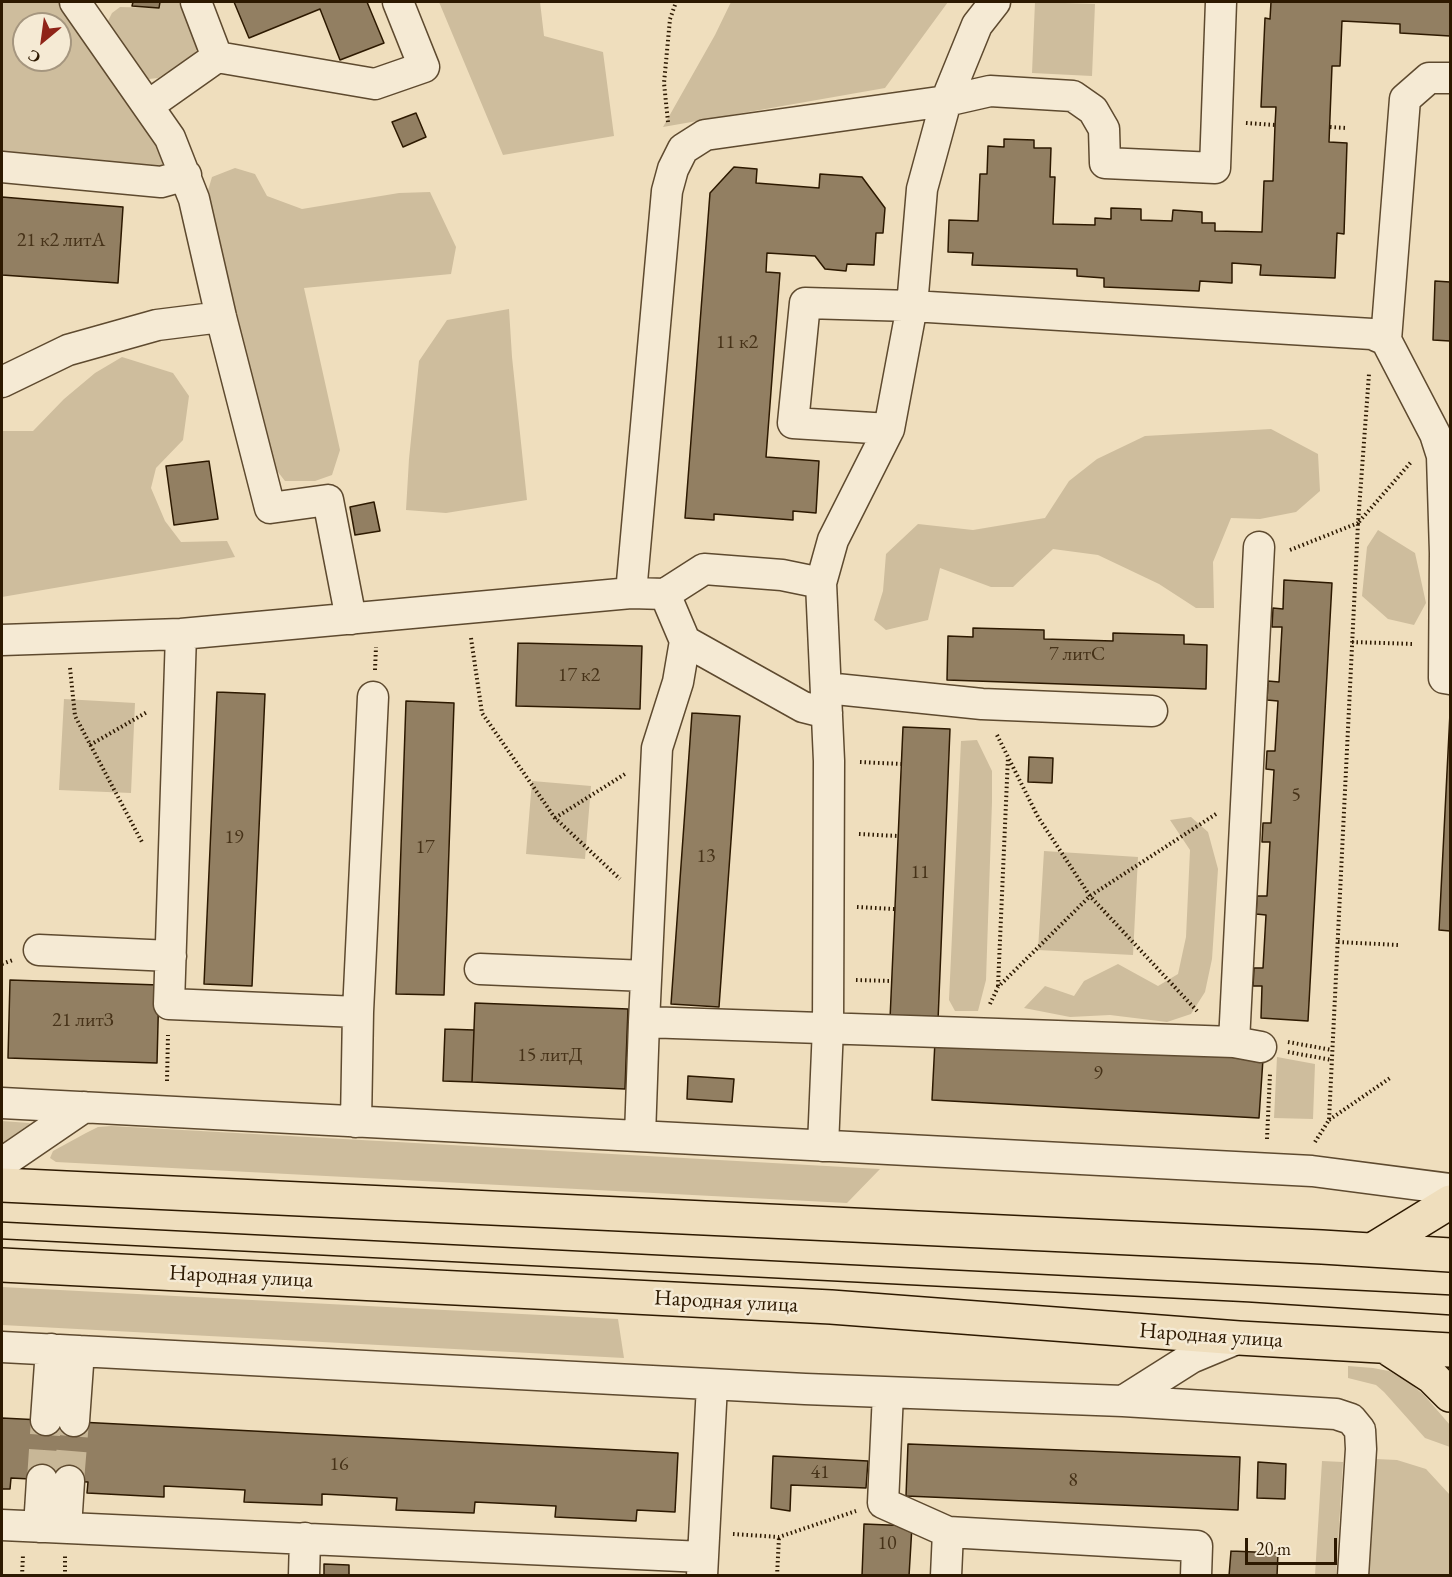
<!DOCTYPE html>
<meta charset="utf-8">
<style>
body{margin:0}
#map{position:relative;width:1452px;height:1577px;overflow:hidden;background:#efdebd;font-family:"EB Garamond",serif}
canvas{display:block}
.frame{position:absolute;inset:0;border:3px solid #2d1900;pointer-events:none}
.north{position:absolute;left:12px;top:12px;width:60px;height:60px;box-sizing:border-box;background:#f5ead4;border:2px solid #a5967f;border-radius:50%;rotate:209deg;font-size:16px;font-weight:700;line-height:24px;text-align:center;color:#2d1900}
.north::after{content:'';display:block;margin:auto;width:21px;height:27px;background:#8f2418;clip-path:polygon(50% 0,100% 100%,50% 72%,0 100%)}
.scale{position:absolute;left:1245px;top:1538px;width:92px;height:27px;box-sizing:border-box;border:3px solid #2d1900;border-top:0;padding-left:8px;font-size:18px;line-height:21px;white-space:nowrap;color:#2d1900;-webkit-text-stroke:4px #f5ead4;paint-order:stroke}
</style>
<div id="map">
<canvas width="1452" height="1577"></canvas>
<div class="frame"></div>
<div class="north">С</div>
<div class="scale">20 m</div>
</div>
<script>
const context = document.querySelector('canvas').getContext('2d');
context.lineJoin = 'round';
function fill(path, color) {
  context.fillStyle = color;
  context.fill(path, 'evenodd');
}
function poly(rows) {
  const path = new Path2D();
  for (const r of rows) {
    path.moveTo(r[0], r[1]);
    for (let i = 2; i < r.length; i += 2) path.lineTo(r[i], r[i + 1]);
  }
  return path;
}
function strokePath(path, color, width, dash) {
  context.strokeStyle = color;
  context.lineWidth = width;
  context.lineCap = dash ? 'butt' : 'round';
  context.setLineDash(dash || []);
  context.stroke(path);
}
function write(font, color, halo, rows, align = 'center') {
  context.font = font + ' "EB Garamond",serif';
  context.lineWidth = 5;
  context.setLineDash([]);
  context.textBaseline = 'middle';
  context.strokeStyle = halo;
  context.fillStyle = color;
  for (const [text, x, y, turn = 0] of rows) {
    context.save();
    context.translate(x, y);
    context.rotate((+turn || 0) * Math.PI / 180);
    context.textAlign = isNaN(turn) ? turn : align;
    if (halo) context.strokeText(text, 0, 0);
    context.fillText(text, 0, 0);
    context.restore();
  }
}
const green = poly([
 [2,2,61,2,164,150,165,159,161,167,2,157],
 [24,24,60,24,60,60,24,60],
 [160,2,185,2,198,48,193,56,158,78,149,79,141,74,111,29,108,21,112,13,120,7,159,8],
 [439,2,540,2,544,36,603,52,614,136,503,155],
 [731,2,948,2,885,88,663,127,715,35],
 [1035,2,1095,4,1092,76,1032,73],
 [235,168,255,174,267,196,302,209,399,193,430,192,456,247,451,274,304,288,340,450,332,475,315,481,285,481,267,458,206,197,212,177],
 [509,309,512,357,527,500,446,513,406,510,409,459,419,361,447,320],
 [122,357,173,373,189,396,183,440,156,468,151,488,165,521,181,542,227,541,235,557,2,597,2,431,33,431,64,399,95,373],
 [1271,429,1318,454,1320,491,1296,512,1260,519,1231,518,1213,562,1214,608,1196,608,1159,584,1098,555,1053,549,1013,587,991,587,940,568,928,620,886,630,874,620,883,591,886,554,918,524,973,530,1045,518,1069,481,1097,459,1145,436],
 [1378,530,1415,553,1426,603,1414,625,1388,619,1362,596,1367,547],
 [64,699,135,703,131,793,59,790],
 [977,740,992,771,992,802,986,980,978,1011,955,1011,949,1000,961,741],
 [532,781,591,786,585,859,526,854],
 [1191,817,1208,832,1218,869,1212,959,1205,992,1191,1014,1167,1022,1110,1015,1070,1017,1024,1008,1045,986,1074,996,1084,981,1118,964,1158,986,1178,974,1186,937,1190,850,1170,820],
 [1044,851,1138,857,1133,955,1038,950],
 [1277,1057,1315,1064,1313,1119,1274,1118],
 [2,1121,29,1123,32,1125,2,1150],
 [111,1126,880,1169,847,1203,56,1162,50,1158,53,1151,86,1133,98,1127],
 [2,1287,618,1319,624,1358,2,1325],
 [1348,1366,1373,1368,1389,1371,1407,1381,1424,1395,1450,1425,1450,1447,1425,1438,1384,1392,1376,1385,1348,1378],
 [1376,1459,1397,1460,1426,1469,1450,1495,1450,1575,1368,1575],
 [1322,1461,1343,1462,1336,1575,1315,1575]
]);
const building = poly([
 [133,2,160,2,159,8,132,6,133,2],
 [234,2,367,2,384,43,340,60,320,9,249,38,234,2],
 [1271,2,1450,2,1450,36,1400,33,1400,24,1342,21,1340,66,1332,66,1329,142,1347,143,1344,234,1337,233,1335,278,1260,275,1261,265,1232,263,1232,283,1200,281,1199,291,1104,287,1104,278,1077,276,1077,269,972,265,973,253,948,252,949,220,978,221,980,174,987,174,988,146,1004,147,1004,139,1034,140,1034,148,1051,148,1050,177,1055,177,1053,224,1095,225,1095,218,1111,219,1111,208,1141,209,1141,220,1172,221,1173,210,1202,212,1202,223,1215,223,1215,231,1262,232,1264,181,1273,181,1275,125,1276,107,1261,107,1265,18,1270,19,1271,2],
 [416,113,426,137,403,147,392,122,416,113],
 [734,167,757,169,756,183,819,188,820,174,862,177,885,208,883,233,876,233,874,265,847,264,846,271,825,269,815,256,767,253,766,272,780,273,766,457,819,461,816,513,793,511,793,520,714,514,714,520,685,518,710,193,734,167],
 [2,197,123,207,118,283,2,275,2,197],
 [1435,281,1450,282,1450,341,1433,340,1435,281],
 [209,461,218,519,174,525,166,466,209,461],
 [374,502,380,531,355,535,350,507,374,502],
 [1284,580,1332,583,1308,1021,1261,1018,1262,986,1253,986,1254,968,1263,968,1266,915,1256,914,1257,896,1267,896,1270,842,1262,842,1263,823,1271,823,1274,770,1266,769,1267,751,1275,751,1278,701,1267,700,1268,681,1279,682,1282,627,1272,627,1273,608,1283,609,1284,580],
 [973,628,1044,630,1044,639,1113,641,1113,633,1184,635,1184,644,1207,645,1206,689,947,680,948,636,973,637,973,628],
 [518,643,642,646,640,709,516,706,518,643],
 [217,692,265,694,252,986,204,984,217,692],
 [406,701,454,703,444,995,396,994,406,701],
 [692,713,740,716,719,1007,671,1004,692,713],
 [1450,713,1450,931,1439,930,1450,713],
 [903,727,950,729,938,1021,890,1019,903,727],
 [1029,757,1053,758,1052,783,1028,782,1029,757],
 [10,980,159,985,157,1063,8,1058,10,980],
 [475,1003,628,1009,625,1089,472,1082,475,1003],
 [445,1029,474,1030,472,1082,443,1081,445,1029],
 [935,1041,1263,1059,1259,1118,932,1100,935,1041],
 [688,1076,734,1079,732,1102,687,1099,688,1076],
 [2,1418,678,1453,675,1512,637,1510,636,1521,555,1517,556,1506,475,1502,474,1513,396,1510,397,1498,322,1494,322,1505,244,1502,245,1490,164,1486,164,1497,87,1493,88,1482,11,1478,10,1489,2,1489,2,1418],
 [908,1444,1240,1457,1238,1510,906,1496,908,1444],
 [773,1456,868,1461,866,1488,791,1485,790,1511,771,1508,773,1456],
 [1258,1462,1286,1464,1285,1499,1257,1498,1258,1462],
 [864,1524,912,1526,909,1576,862,1576,864,1524],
 [1231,1551,1278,1553,1277,1576,1229,1576,1231,1551],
 [324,1564,349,1565,349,1576,324,1576,324,1564]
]);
const minorTunnel = poly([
 [42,1480,46,1420],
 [69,1481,74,1421]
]);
const path = poly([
 [668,122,664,83,670,19,676,2],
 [1246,123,1275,125],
 [1330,127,1346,128],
 [1290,550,1358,523,1369,374],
 [471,638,482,713,555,818,620,879],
 [1352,642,1414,644],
 [70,668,75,716,143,844],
 [375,670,376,647],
 [997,735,1038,817,1090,896,1197,1011],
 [90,745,147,712],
 [860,762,901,764],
 [555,818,625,774],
 [859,834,898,836],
 [857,907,895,909],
 [1338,942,1398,945],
 [2,964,13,960],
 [856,980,892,981],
 [998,986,1008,757],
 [990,1004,998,987,1090,896,1216,814],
 [1288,1042,1332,1050],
 [1288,1052,1332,1060],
 [167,1081,168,1035],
 [1329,1120,1390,1078],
 [1267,1139,1270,1074],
 [1315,1142,1329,1120,1358,523,1412,461],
 [733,1534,779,1537,856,1511],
 [22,1576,23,1555],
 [65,1576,65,1556],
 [777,1576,779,1537]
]);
const minor = poly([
 [75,2,170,138,194,199,221,317,270,508,328,500,351,619],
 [196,2,217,57,375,84,424,67,398,2],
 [149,105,217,57],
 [2,167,161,182,186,175],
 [1386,340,1405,99,1429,78,1450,78],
 [2,382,68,350,157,325,221,317],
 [889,429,793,423,805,303,912,306,922,189,946,101,977,25,995,2],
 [821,583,833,540,889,429,912,306,1372,334,1386,340,1435,434,1442,456,1445,553,1444,678,1450,679],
 [631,593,667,191,673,169,683,149,705,135,946,101,990,91,1073,96,1093,110,1104,129,1105,163,1215,168,1221,2],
 [665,594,685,641,803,707,827,713],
 [181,634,169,1004,358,1012,356,1122],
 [2,640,181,634,631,593,665,594,704,569,782,575,821,583,829,761,828,1027,823,1146],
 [685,641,678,682,657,748,644,1022,1234,1042,1261,1047],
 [826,688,982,704,1152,711],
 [39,950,171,956],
 [480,969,646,976],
 [358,1012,373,697],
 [1234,1042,1259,547],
 [2,1103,1312,1171,1450,1189],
 [640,1136,644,1022],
 [2,1163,84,1107],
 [2,1347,805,1389,1123,1401,1191,1358,1239,1338],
 [888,1393,883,1503,948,1532],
 [1123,1401,1336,1414,1351,1419,1360,1430,1361,1449,1353,1576],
 [46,1420,51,1349],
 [74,1421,79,1351],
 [2,1525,703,1557],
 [39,1527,42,1480],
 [66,1528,69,1481],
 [304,1576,305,1538],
 [702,1576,712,1385],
 [946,1576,948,1532,1197,1546,1196,1576]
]);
const major = poly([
 [2,1185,1322,1247,1450,1255],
 [1372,1250,1450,1202],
 [2,1265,831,1307,1239,1338,1450,1350],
 [1389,1349,1432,1377,1450,1395]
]);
const tram = poly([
 [2,1222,1450,1295],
 [2,1239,1248,1302,1450,1315]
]);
const numberNames = [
 ["21 к2 литА",61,241],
 ["11 к2",737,343],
 ["7 литС",1077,655],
 ["17 к2",579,676],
 ["5",1296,796],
 ["19",234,838],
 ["17",425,848],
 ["13",706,857],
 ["11",920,873],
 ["21 литЗ",83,1021],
 ["15 литД",550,1056],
 ["9",1098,1074],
 ["16",339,1465],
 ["41",820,1473],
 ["8",1073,1481],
 ["10",887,1544]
];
const streetNames = [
 ["Народная улица",241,1277,3],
 ["Народная улица",726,1302,3],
 ["Народная улица",1211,1336,4]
];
fill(green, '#cebd9d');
fill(building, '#927f62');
strokePath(building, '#2d1900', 1.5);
strokePath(minorTunnel, '#c8b797', 30, [30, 15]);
strokePath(minor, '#5e4a2f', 33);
strokePath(major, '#2d1900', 36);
strokePath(path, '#2d1900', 4, [1.5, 3]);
strokePath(minor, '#f5ead4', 30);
strokePath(major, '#efdebd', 33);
strokePath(tram, '#2d1900', 1.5);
write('20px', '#463218', null, numberNames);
write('22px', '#2d1900', '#f5ead4', streetNames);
</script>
